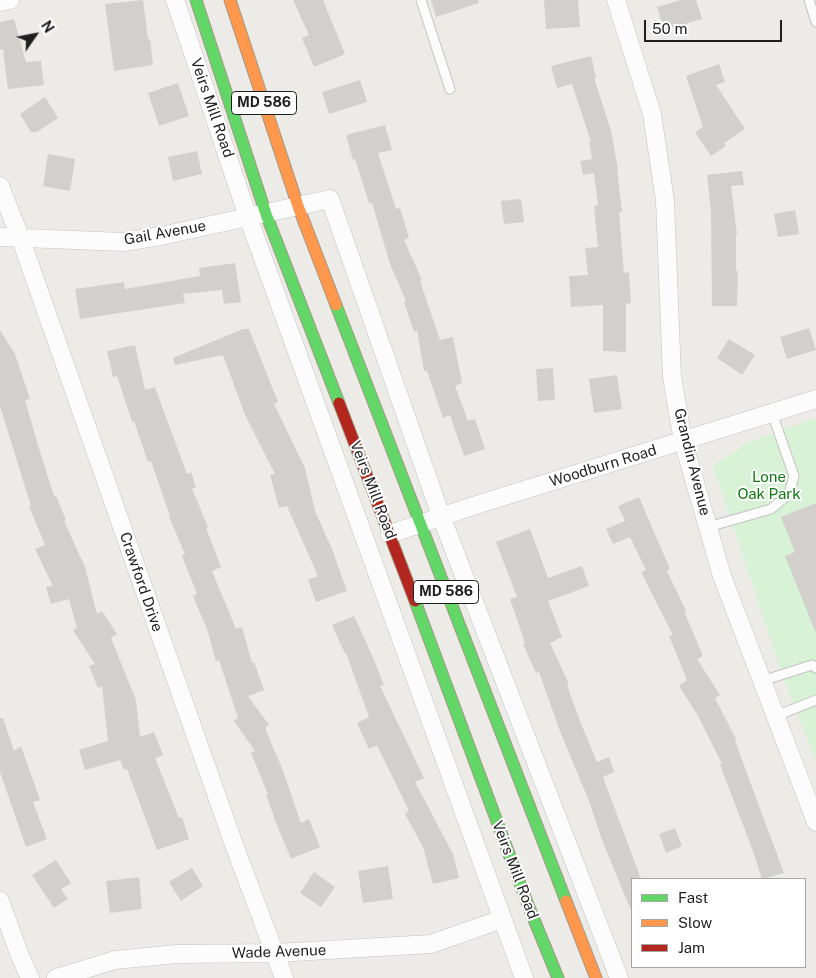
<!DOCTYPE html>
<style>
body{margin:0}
#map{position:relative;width:816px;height:978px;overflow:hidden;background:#edebe8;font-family:"Public Sans",sans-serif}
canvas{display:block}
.legend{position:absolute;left:631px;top:878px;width:175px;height:90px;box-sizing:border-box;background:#fff;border:1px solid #a5a5a5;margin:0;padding:6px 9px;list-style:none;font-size:15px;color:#1f1f1f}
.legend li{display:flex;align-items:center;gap:10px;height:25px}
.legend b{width:25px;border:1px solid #a5a5a5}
.north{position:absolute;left:10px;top:10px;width:50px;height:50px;-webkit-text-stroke:4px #fff;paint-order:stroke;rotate:57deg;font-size:14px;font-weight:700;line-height:20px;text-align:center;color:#1f1f1f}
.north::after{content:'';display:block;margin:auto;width:18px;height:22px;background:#1f1f1f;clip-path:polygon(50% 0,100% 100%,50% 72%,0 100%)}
.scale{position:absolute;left:644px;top:20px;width:138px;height:22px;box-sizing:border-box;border:2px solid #1f1f1f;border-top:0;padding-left:6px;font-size:15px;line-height:18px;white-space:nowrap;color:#1f1f1f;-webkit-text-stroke:4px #fff;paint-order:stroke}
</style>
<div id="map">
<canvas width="816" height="978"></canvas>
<ul class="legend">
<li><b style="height:6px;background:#63d668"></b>Fast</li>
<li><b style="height:6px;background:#ff974d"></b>Slow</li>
<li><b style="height:6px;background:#b3261e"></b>Jam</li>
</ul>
<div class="north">N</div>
<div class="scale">50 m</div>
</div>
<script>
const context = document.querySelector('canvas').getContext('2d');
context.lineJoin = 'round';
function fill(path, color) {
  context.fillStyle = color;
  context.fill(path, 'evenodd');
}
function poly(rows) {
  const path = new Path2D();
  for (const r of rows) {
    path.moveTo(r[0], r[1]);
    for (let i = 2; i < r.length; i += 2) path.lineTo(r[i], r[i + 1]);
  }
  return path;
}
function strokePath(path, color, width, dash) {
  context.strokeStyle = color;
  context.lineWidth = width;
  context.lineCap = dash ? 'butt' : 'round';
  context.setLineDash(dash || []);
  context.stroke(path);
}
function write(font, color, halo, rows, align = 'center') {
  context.font = font + ' "Public Sans",sans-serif';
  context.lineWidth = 4;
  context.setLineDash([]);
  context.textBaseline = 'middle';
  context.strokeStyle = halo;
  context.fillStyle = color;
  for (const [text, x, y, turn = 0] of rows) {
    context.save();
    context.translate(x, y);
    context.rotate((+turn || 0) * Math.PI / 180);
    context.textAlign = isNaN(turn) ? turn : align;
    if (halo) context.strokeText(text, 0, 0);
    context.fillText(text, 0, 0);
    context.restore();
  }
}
const park = poly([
 [816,418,816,761,783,677,713,466,749,442]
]);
const building = poly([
 [143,0,148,39,150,39,153,65,114,71,105,4],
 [293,0,323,0,345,54,314,67,302,38,309,35],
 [431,0,478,0,479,3,436,17],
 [544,0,578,0,580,27,546,29],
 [681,0,696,0,702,19,664,30,657,7],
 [14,19,26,62,41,61,44,85,8,89,3,49,0,50,0,22],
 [591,56,596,77,594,78,611,131,618,169,617,169,622,212,619,212,624,273,629,272,631,303,626,304,626,352,603,351,603,305,571,307,569,276,588,275,585,248,598,247,594,206,598,205,594,173,583,175,580,161,592,159,589,142,591,142,572,84,557,88,551,66],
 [719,64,725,82,716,85,745,129,724,143,726,146,711,156,695,132,703,127,686,76],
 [360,80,367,102,329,114,322,92],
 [178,83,189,116,159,126,148,93],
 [45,97,58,118,37,132,31,132,20,114],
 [385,125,392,150,378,153,396,209,400,208,409,238,404,240,422,280,420,281,440,340,453,337,462,383,455,386,468,421,475,419,485,449,464,456,450,415,443,418,427,371,424,371,417,330,414,332,404,302,406,301,390,264,372,203,369,203,355,159,353,160,346,135],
 [197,151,202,174,173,181,168,157],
 [48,154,75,159,70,191,43,186],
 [742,171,744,185,731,186,737,235,736,235,736,271,738,271,737,306,712,306,711,211,707,175],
 [521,199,524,222,504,224,501,201],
 [795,210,799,234,778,237,774,214],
 [235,263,241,302,224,304,222,290,183,294,185,303,80,319,75,289,124,282,125,289,200,276,199,268],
 [809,328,816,350,787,359,780,337],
 [243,329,249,329,278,402,274,404,305,468,315,511,332,549,347,591,316,602,308,580,318,576,287,506,279,508,270,475,275,474,245,415,223,355,175,365,173,358],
 [0,330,15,354,30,399,25,400,37,442,54,496,56,496,66,520,64,521,85,567,97,614,102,611,117,634,111,638,136,700,140,737,154,732,163,755,155,758,179,818,182,817,189,839,157,850,127,769,124,770,120,760,85,770,79,750,108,741,102,686,98,688,89,666,95,664,73,630,77,628,69,599,51,604,46,587,53,586,35,549,45,545,29,506,31,506,0,406],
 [729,339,755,355,742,375,717,358],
 [135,345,145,390,155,387,187,474,191,472,196,487,192,489,208,527,206,528,221,567,212,571,236,629,242,627,252,663,254,662,264,690,248,696,269,725,265,728,283,771,301,823,309,819,320,847,291,859,276,823,273,815,274,814,272,811,266,795,268,794,251,753,255,751,234,721,238,718,219,660,216,661,207,629,193,596,197,594,182,556,185,554,169,517,170,516,151,461,148,462,134,421,132,422,117,376,113,377,107,351],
 [553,368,555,400,538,401,536,369],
 [617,375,622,409,594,413,589,379],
 [639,497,670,569,667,571,686,611,684,611,703,656,697,659,720,695,715,698,737,741,735,741,784,873,762,879,753,851,720,765,722,764,697,714,679,686,687,680,669,636,673,635,641,572,646,570,630,537,613,544,606,529,625,521,618,506],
 [816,503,816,631,815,631,785,556,795,552,781,517],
 [530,529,548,578,582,566,589,586,548,601,562,637,550,643,569,684,567,685,580,721,597,762,609,757,614,772,603,777,641,879,632,879,632,913,602,840,589,801,561,734,539,672,536,673,523,644,525,643,510,599,517,597,496,542],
 [354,616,375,662,384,685,380,686,424,778,415,782,453,854,459,878,433,884,423,847,405,814,409,811,377,745,369,749,357,723,369,717,346,653,345,654,332,625],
 [0,718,3,718,14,751,21,746,40,800,33,802,47,839,26,847,0,772],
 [675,828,682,846,666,853,659,834],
 [56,860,71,883,61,889,68,899,54,908,32,875],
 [388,866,393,899,363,903,358,871],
 [192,868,203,886,181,901,169,882],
 [314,872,335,887,321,907,300,893],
 [139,877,142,909,110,913,106,881]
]);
const lane = poly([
 [421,0,450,89],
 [809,0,816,22],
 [708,527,771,509,789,494,794,476,772,413],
 [762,681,812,665,816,668],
 [776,716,816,700]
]);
const street = poly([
 [175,0,248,217,524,978],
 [616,0,652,114,665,201,672,377,683,441,722,576,816,822],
 [0,2,10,0],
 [0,186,20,237,233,842,284,978],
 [0,237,123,242,161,236,330,199,441,516,619,978],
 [390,534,473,506,816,399],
 [0,901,20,956,30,978],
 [56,978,115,960,177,954,276,953,431,944,502,919]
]);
const fast = poly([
 [196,0,266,214,339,403],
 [336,305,566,901],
 [415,601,528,905,558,978]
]);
const slow = poly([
 [230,0,298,206,336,305],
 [566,901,596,978]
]);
const jam = poly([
 [339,403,415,601]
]);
const shields = [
 [264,103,65],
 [446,592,65]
];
const shieldNames = [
 ["MD 586",264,103],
 ["MD 586",446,592]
];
const streetNames = [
 ["Veirs Mill Road",212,108,71],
 ["Gail Avenue",165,233,-10],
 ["Grandin Avenue",692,462,76],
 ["Woodburn Road",603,466,-17],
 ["Veirs Mill Road",373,490,69],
 ["Crawford Drive",141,582,71],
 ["Veirs Mill Road",515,870,69],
 ["Wade Avenue",279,952,-2]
];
const parkNames = [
 ["Lone",769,477],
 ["Oak Park",769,494]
];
fill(park, '#d7f2d5');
fill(building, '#d2cfcd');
strokePath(lane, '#c4c3c2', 11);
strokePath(street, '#c4c3c2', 19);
strokePath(fast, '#a39785', 13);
strokePath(slow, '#a39785', 13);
strokePath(jam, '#a39785', 13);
strokePath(lane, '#fcfcfc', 9);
strokePath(street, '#fcfcfc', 18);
strokePath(fast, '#63d668', 11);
strokePath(slow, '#ff974d', 11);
strokePath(jam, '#b3261e', 11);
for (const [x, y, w] of shields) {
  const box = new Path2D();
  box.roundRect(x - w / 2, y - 11.5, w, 23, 4);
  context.fillStyle = '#fff';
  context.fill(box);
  strokePath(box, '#1f1f1f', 1);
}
write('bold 14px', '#1f1f1f', null, shieldNames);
write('15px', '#1f1f1f', '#fff', streetNames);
write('15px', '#107a12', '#fff', parkNames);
</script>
